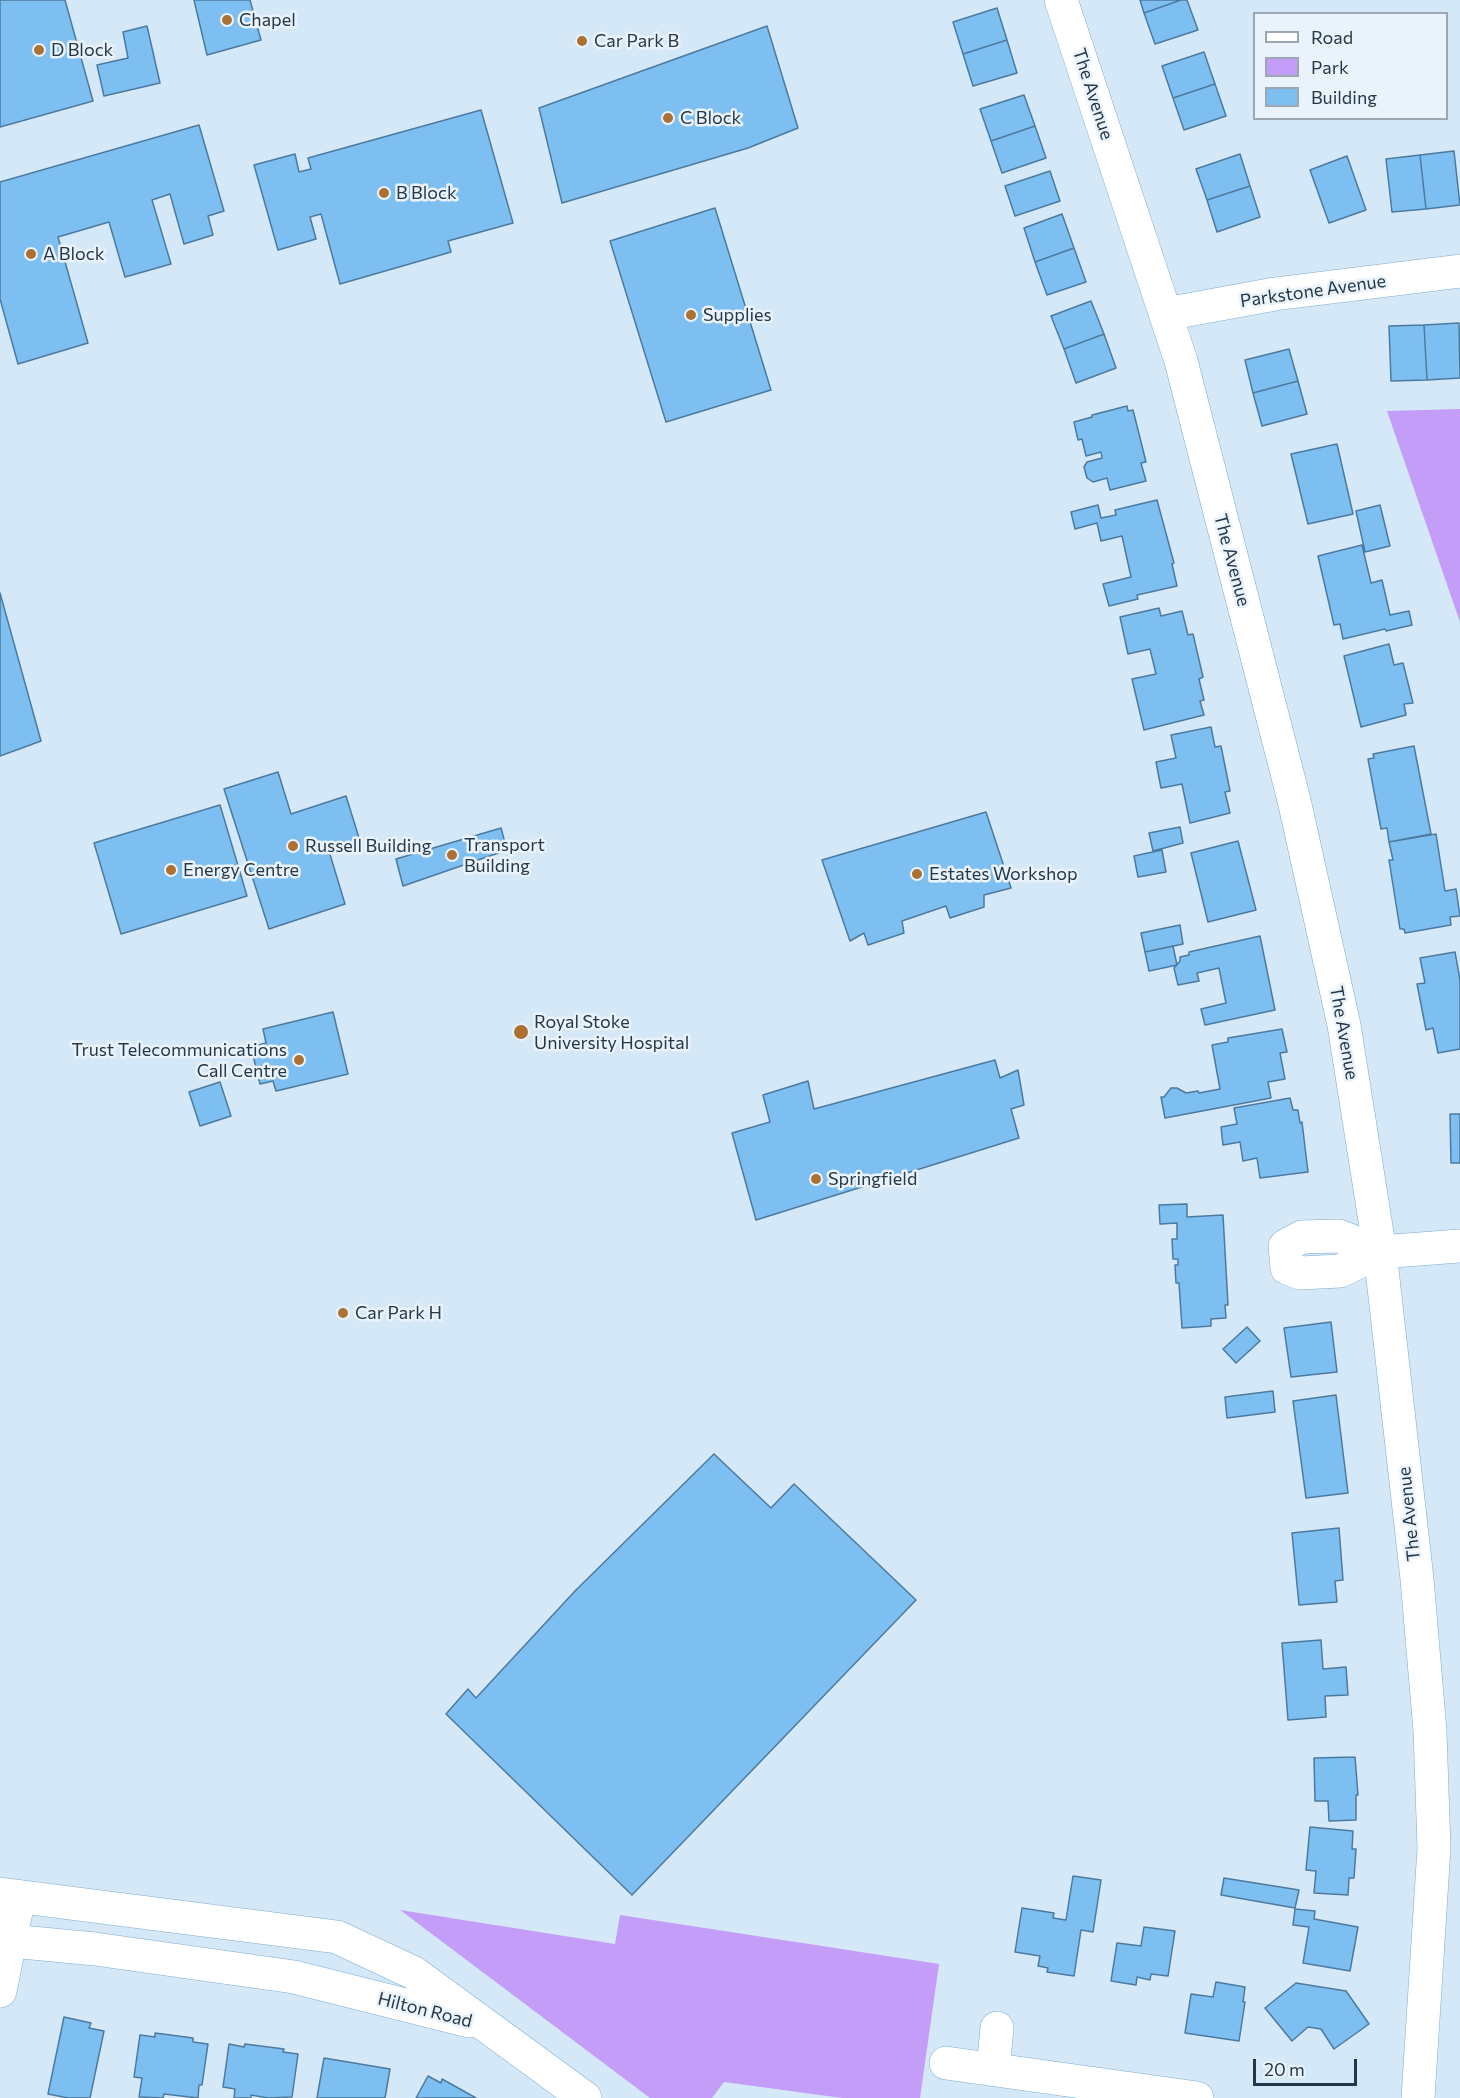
<!DOCTYPE html>
<style>
body{margin:0}
#map{position:relative;width:1460px;height:2098px;overflow:hidden;background:#d4e8f8;font-family:Commissioner,sans-serif}
canvas{display:block}
.legend{position:absolute;left:1253px;top:12px;width:195px;height:108px;box-sizing:border-box;background:#eaf3fc;border:2px solid #9ba8b4;margin:0;padding:8px 10px;list-style:none;font-size:18px;color:#243847}
.legend li{display:flex;align-items:center;gap:12px;height:30px}
.legend b{width:30px;border:2px solid #9ba8b4}
.scale{position:absolute;left:1253px;top:2059px;width:104px;height:27px;box-sizing:border-box;border:3px solid #243847;border-top:0;padding-left:8px;font-size:18px;line-height:21px;white-space:nowrap;color:#243847;-webkit-text-stroke:4px #eaf3fc;paint-order:stroke}
</style>
<div id="map">
<canvas width="1460" height="2098"></canvas>
<ul class="legend">
<li><b style="height:8px;background:#fff"></b>Road</li>
<li><b style="height:16px;background:#c49df8"></b>Park</li>
<li><b style="height:16px;background:#7ebff2"></b>Building</li>
</ul>
<div class="scale">20 m</div>
</div>
<script>
const context = document.querySelector('canvas').getContext('2d');
context.lineJoin = 'round';
function fill(path, color) {
  context.fillStyle = color;
  context.fill(path, 'evenodd');
}
function poly(rows) {
  const path = new Path2D();
  for (const r of rows) {
    path.moveTo(r[0], r[1]);
    for (let i = 2; i < r.length; i += 2) path.lineTo(r[i], r[i + 1]);
  }
  return path;
}
function strokePath(path, color, width, dash) {
  context.strokeStyle = color;
  context.lineWidth = width;
  context.lineCap = dash ? 'butt' : 'round';
  context.setLineDash(dash || []);
  context.stroke(path);
}
function write(font, color, halo, rows, align = 'center') {
  context.font = font + ' Commissioner,sans-serif';
  context.lineWidth = 5;
  context.setLineDash([]);
  context.textBaseline = 'middle';
  context.strokeStyle = halo;
  context.fillStyle = color;
  for (const [text, x, y, turn = 0] of rows) {
    context.save();
    context.translate(x, y);
    context.rotate((+turn || 0) * Math.PI / 180);
    context.textAlign = isNaN(turn) ? turn : align;
    if (halo) context.strokeText(text, 0, 0);
    context.fillText(text, 0, 0);
    context.restore();
  }
}
const green = poly([
 [1460,409,1460,622,1387,411],
 [400,1910,615,1944,620,1915,939,1964,920,2098,842,2098,724,2082,712,2098,650,2098]
]);
const building = poly([
 [0,0,65,0,93,101,0,127,0,0],
 [194,0,250,0,261,40,207,55,194,0],
 [1140,0,1181,0,1144,13,1140,0],
 [1181,0,1187,0,1198,30,1155,44,1144,13,1181,0],
 [997,8,1007,40,963,54,953,22,997,8],
 [147,26,160,83,104,96,97,65,128,58,123,32,147,26],
 [767,26,798,128,748,148,562,203,539,108,767,26],
 [1007,40,1017,73,973,86,963,54,1007,40],
 [1204,52,1215,84,1173,98,1162,66,1204,52],
 [1215,84,1226,116,1184,130,1173,98,1215,84],
 [1024,95,1035,126,991,141,980,109,1024,95],
 [481,110,513,223,448,241,451,252,340,284,321,214,310,217,316,239,278,250,254,165,295,154,299,172,311,169,308,158,481,110],
 [199,125,224,211,208,216,213,235,184,244,170,194,152,200,171,264,125,277,109,222,58,237,88,343,18,364,0,299,0,182,199,125],
 [1035,126,1046,158,1002,173,991,141,1035,126],
 [1454,151,1460,205,1426,209,1420,155,1454,151],
 [1240,154,1250,186,1207,200,1196,169,1240,154],
 [1420,155,1426,209,1392,212,1386,159,1420,155],
 [1347,156,1366,210,1329,223,1310,170,1347,156],
 [1050,171,1060,201,1015,216,1005,186,1050,171],
 [1250,186,1260,217,1217,232,1207,200,1250,186],
 [715,208,771,390,666,422,610,241,715,208],
 [1062,214,1074,248,1035,262,1024,228,1062,214],
 [1074,248,1086,282,1047,295,1035,262,1074,248],
 [1091,301,1104,334,1064,349,1051,316,1091,301],
 [1459,323,1460,378,1427,380,1424,325,1459,323],
 [1424,325,1427,380,1391,381,1389,326,1424,325],
 [1104,334,1116,368,1076,383,1064,349,1104,334],
 [1289,349,1298,381,1253,393,1245,360,1289,349],
 [1298,381,1307,414,1262,426,1253,393,1298,381],
 [1127,406,1128,411,1133,410,1146,462,1141,463,1146,481,1110,490,1107,478,1093,482,1087,478,1084,467,1087,462,1102,458,1101,452,1086,456,1082,439,1078,440,1074,422,1092,417,1092,415,1127,406],
 [1337,444,1353,514,1308,524,1291,454,1337,444],
 [1157,500,1174,563,1172,564,1177,586,1137,595,1138,599,1109,606,1103,584,1131,577,1122,536,1101,541,1097,523,1075,529,1071,512,1098,505,1101,518,1116,515,1115,510,1157,500],
 [1380,505,1390,546,1365,552,1356,511,1380,505],
 [1362,545,1371,583,1382,580,1390,615,1409,611,1412,625,1386,631,1385,629,1343,639,1340,624,1334,625,1318,556,1362,545],
 [0,593,41,741,0,756,0,593],
 [1159,608,1161,616,1182,611,1188,635,1193,634,1203,677,1199,679,1204,700,1200,701,1204,715,1144,730,1132,679,1156,674,1150,649,1128,654,1120,617,1159,608],
 [1389,644,1394,665,1403,663,1413,703,1404,704,1406,715,1361,727,1344,656,1389,644],
 [1211,727,1215,747,1221,746,1230,791,1225,792,1230,813,1190,823,1182,784,1161,788,1156,762,1176,758,1171,735,1211,727],
 [1414,746,1431,834,1389,842,1387,828,1381,829,1368,759,1374,758,1373,754,1414,746],
 [278,772,291,814,346,796,360,841,329,851,345,904,269,929,224,789,278,772],
 [220,805,247,896,121,934,94,843,220,805],
 [986,812,1011,888,984,895,984,907,950,918,946,906,902,921,904,933,868,945,864,933,850,941,822,860,986,812],
 [1180,827,1183,843,1153,851,1149,833,1180,827],
 [501,828,507,850,403,886,396,859,501,828],
 [1436,834,1445,891,1456,889,1460,916,1450,917,1451,925,1405,933,1404,929,1400,929,1389,860,1393,860,1389,842,1436,834],
 [1238,841,1256,910,1208,922,1191,853,1238,841],
 [1162,850,1166,872,1138,877,1134,856,1162,850],
 [1180,925,1183,944,1145,952,1141,933,1180,925],
 [1260,936,1275,1010,1205,1025,1201,1009,1226,1003,1219,968,1197,973,1199,981,1178,985,1174,968,1180,961,1180,957,1189,955,1189,952,1260,936],
 [1173,946,1177,965,1149,971,1145,952,1173,946],
 [1455,952,1460,980,1460,1049,1438,1053,1433,1028,1426,1030,1417,984,1425,983,1420,958,1455,952],
 [333,1012,348,1074,276,1091,273,1081,260,1084,251,1047,266,1043,263,1029,333,1012],
 [1282,1029,1287,1052,1280,1053,1285,1079,1268,1082,1271,1098,1165,1118,1161,1097,1164,1097,1171,1088,1177,1088,1186,1093,1198,1091,1199,1093,1220,1089,1212,1045,1228,1042,1228,1038,1282,1029],
 [995,1060,1000,1078,1018,1070,1024,1105,1011,1109,1019,1138,756,1220,732,1133,770,1122,763,1095,808,1081,814,1109,995,1060],
 [220,1082,231,1116,200,1126,189,1092,220,1082],
 [1290,1098,1293,1110,1298,1110,1300,1123,1302,1122,1308,1172,1260,1178,1257,1158,1243,1161,1240,1142,1223,1145,1221,1127,1237,1124,1234,1108,1290,1098],
 [1450,1114,1460,1114,1460,1163,1451,1163,1450,1114],
 [1187,1204,1187,1217,1223,1215,1228,1305,1225,1305,1226,1318,1211,1319,1211,1326,1182,1328,1179,1283,1176,1283,1175,1265,1178,1265,1178,1259,1173,1259,1172,1239,1177,1239,1177,1223,1160,1224,1159,1205,1187,1204],
 [1331,1322,1337,1372,1291,1377,1284,1328,1331,1322],
 [1247,1327,1260,1341,1236,1363,1223,1349,1247,1327],
 [1273,1391,1275,1412,1227,1418,1225,1397,1273,1391],
 [1336,1395,1348,1493,1306,1498,1293,1401,1336,1395],
 [714,1454,771,1508,794,1484,916,1600,632,1895,446,1714,468,1689,476,1698,575,1591,714,1454],
 [1339,1528,1343,1580,1335,1581,1337,1602,1299,1605,1292,1533,1339,1528],
 [1321,1640,1323,1669,1346,1667,1348,1695,1325,1696,1326,1717,1288,1720,1282,1643,1321,1640],
 [1355,1757,1358,1795,1356,1795,1356,1820,1329,1821,1328,1801,1315,1801,1314,1758,1355,1757],
 [1310,1827,1353,1831,1352,1849,1356,1849,1354,1878,1349,1878,1348,1895,1314,1893,1316,1871,1306,1870,1310,1827],
 [1073,1876,1101,1880,1093,1932,1081,1930,1074,1976,1047,1972,1048,1968,1038,1966,1040,1956,1015,1952,1022,1908,1054,1913,1053,1918,1066,1920,1073,1876],
 [1224,1878,1299,1890,1295,1908,1221,1895,1224,1878],
 [1295,1909,1315,1911,1314,1919,1358,1927,1350,1971,1303,1963,1309,1927,1293,1925,1295,1909],
 [1144,1927,1175,1931,1168,1976,1151,1974,1150,1980,1137,1977,1136,1985,1111,1981,1117,1943,1141,1946,1144,1927],
 [1216,1982,1245,1987,1243,2002,1245,2002,1239,2041,1185,2033,1191,1994,1213,1997,1216,1982],
 [1296,1983,1346,1991,1369,2024,1334,2049,1321,2029,1308,2027,1292,2041,1265,2008,1296,1983],
 [64,2017,91,2023,89,2028,104,2031,90,2098,68,2098,48,2094,64,2017],
 [155,2033,193,2038,193,2042,208,2044,202,2085,199,2085,198,2098,164,2094,163,2098,139,2097,142,2078,134,2077,140,2035,155,2037,155,2033],
 [229,2044,244,2047,245,2044,284,2049,283,2052,298,2054,292,2097,268,2098,251,2095,251,2098,234,2098,235,2089,223,2087,229,2044],
 [324,2058,390,2069,385,2098,317,2098,324,2058],
 [428,2076,441,2083,442,2079,476,2098,416,2098,428,2076]
]);
const minor = poly([
 [1166,314,1275,294,1460,271],
 [1380,1252,1339,1236,1302,1237,1285,1246,1287,1268,1300,1273,1340,1271,1380,1252,1460,1246],
 [0,1991,19,1897],
 [946,2063,1197,2098],
 [993,2069,997,2028]
]);
const tertiary = poly([
 [1061,0,1181,361,1294,800,1344,1025,1380,1252,1417,1579,1430,1731,1434,1848,1418,2098],
 [0,1894,337,1937,414,1973,585,2098],
 [0,1940,95,1949,294,1977,469,2021]
]);
const markers = [
 [227,20,6,"#ac7033"],
 [582,41,6,"#ac7033"],
 [39,50,6,"#ac7033"],
 [668,118,6,"#ac7033"],
 [384,193,6,"#ac7033"],
 [31,254,6,"#ac7033"],
 [691,315,6,"#ac7033"],
 [293,846,6,"#ac7033"],
 [452,855,6,"#ac7033"],
 [171,870,6,"#ac7033"],
 [917,874,6,"#ac7033"],
 [521,1032,8,"#ac7033"],
 [299,1060,6,"#ac7033"],
 [816,1179,6,"#ac7033"],
 [343,1313,6,"#ac7033"]
];
const poiNames = [
 ["Chapel",239,20],
 ["Car Park B",594,41],
 ["D Block",51,50],
 ["C Block",680,118],
 ["B Block",396,193],
 ["A Block",43,254],
 ["Supplies",703,315],
 ["Transport",464,845],
 ["Building",464,866],
 ["Russell Building",305,846],
 ["Energy Centre",183,870],
 ["Estates Workshop",929,874],
 ["Royal Stoke",534,1022],
 ["University Hospital",534,1043],
 ["Trust Telecommunications",287,1050,"right"],
 ["Call Centre",287,1071,"right"],
 ["Springfield",828,1179],
 ["Car Park H",355,1313]
];
const streetNames = [
 ["The Avenue",1093,94,72],
 ["Parkstone Avenue",1313,291,-8],
 ["The Avenue",1232,560,75],
 ["The Avenue",1344,1033,80],
 ["The Avenue",1409,1514,-96],
 ["Hilton Road",425,2010,14]
];
fill(green, '#c49df8');
fill(building, '#7ebff2');
strokePath(building, '#4c7a9e', 1.5);
strokePath(minor, '#7cacd2', 34);
strokePath(tertiary, '#7cacd2', 34);
strokePath(minor, '#fff', 33);
strokePath(tertiary, '#fff', 33);
for (const [x, y, r, color] of markers) {
  const dot = new Path2D();
  dot.arc(x, y, r, 0, 2 * Math.PI);
  context.fillStyle = color;
  context.fill(dot);
  strokePath(dot, '#eaf3fc', 2);
}
write('18px', '#243847', '#eaf3fc', poiNames, 'left');
write('18px', '#243847', '#eaf3fc', streetNames);
</script>
